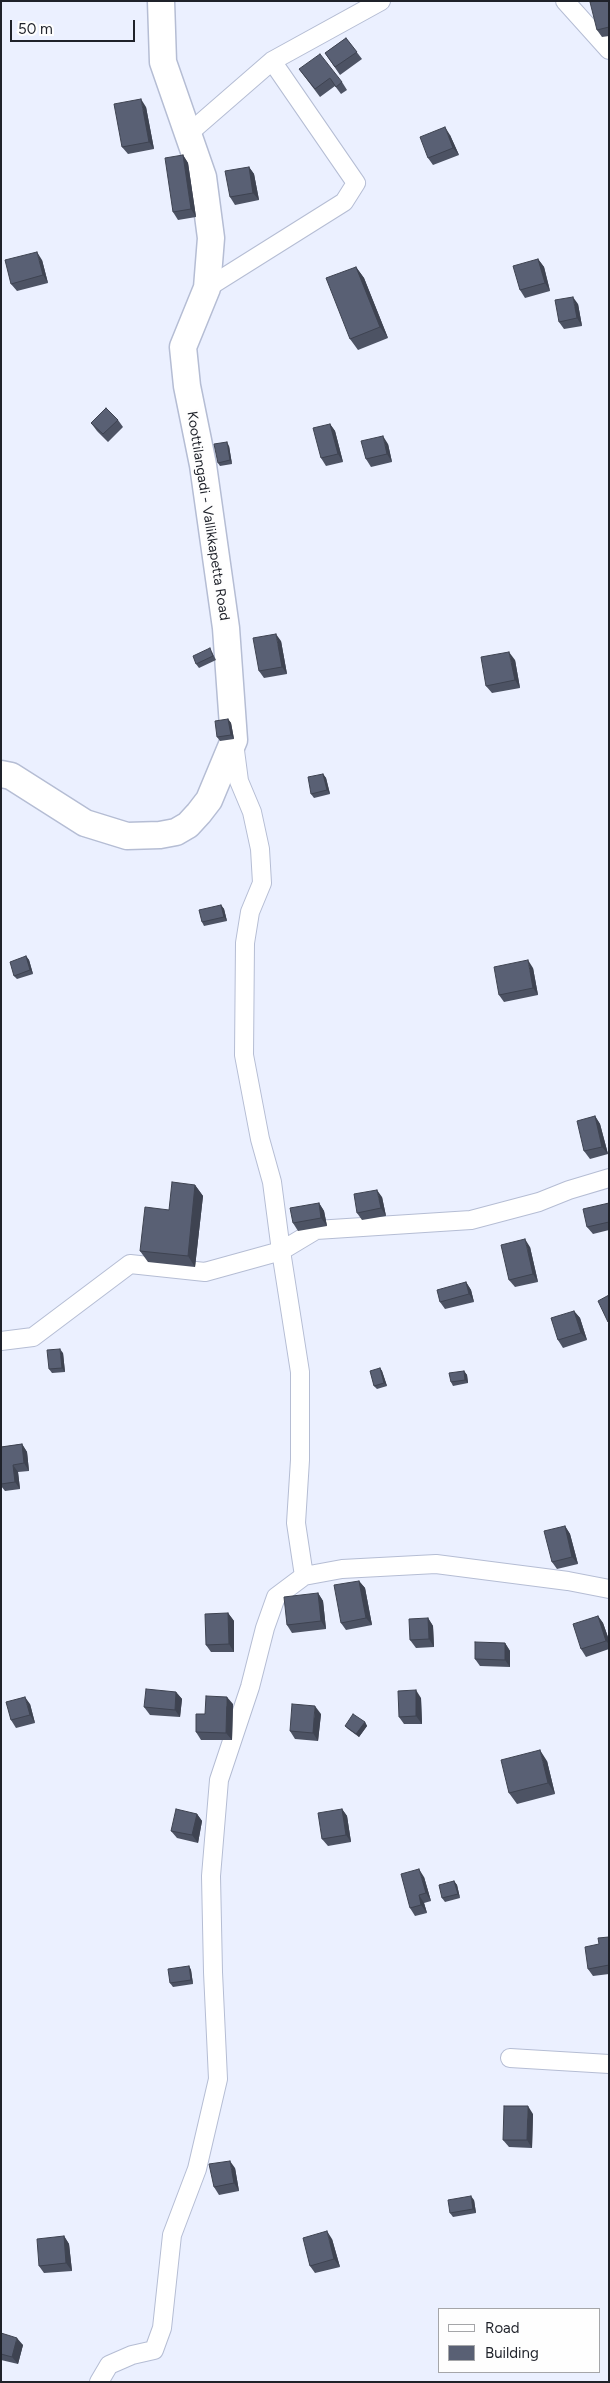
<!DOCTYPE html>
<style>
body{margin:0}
#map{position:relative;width:610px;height:2383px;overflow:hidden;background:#ebf0ff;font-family:Figtree,sans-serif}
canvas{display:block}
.frame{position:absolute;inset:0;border:2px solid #1f222a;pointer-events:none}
.legend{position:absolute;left:438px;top:2308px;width:162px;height:65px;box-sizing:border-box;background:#fefefe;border:1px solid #a5a6a9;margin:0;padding:6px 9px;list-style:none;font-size:15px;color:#1f222a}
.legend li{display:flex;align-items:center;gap:10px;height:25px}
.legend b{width:25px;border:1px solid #a5a6a9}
.scale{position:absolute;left:10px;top:20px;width:125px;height:22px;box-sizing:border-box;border:2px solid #1f222a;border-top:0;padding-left:6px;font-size:15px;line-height:18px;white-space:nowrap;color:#1f222a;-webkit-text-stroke:4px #fefefe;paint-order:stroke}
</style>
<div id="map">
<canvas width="610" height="2383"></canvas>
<div class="frame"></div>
<ul class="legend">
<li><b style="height:6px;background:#fff"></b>Road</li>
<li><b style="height:14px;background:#596074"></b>Building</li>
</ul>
<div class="scale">50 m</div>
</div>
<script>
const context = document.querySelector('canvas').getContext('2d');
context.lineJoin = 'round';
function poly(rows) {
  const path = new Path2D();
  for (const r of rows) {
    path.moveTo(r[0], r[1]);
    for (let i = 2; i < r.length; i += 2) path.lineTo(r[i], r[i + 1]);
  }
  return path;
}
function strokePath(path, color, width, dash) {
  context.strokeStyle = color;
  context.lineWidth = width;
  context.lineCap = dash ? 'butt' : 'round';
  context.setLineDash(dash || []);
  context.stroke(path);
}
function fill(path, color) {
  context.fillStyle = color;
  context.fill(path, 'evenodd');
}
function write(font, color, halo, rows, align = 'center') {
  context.font = font + ' Figtree,sans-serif';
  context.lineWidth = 5;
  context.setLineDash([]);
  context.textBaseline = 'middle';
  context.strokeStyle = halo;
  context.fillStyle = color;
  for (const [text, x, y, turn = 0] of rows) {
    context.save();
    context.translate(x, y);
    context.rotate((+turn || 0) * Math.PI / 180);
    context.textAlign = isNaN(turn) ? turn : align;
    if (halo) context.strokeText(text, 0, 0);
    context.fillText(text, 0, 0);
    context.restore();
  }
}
const street = poly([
 [565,1,609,50],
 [188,134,272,61,381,1],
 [207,288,344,202,356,183,272,61],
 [234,743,239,781,252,812,260,849,262,883,250,912,245,943,244,1055,260,1139,272,1182,281,1251,316,1230,471,1220,539,1202,569,1190,609,1178],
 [1,1341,33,1337,130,1264,205,1272,281,1251,300,1372,300,1460,296,1523,304,1576],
 [510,2058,609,2064],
 [99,2382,109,2365,132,2355,154,2350,162,2328,172,2235,197,2169,218,2079,213,1972,211,1876,219,1780,250,1687,265,1628,276,1597,304,1576,342,1569,436,1564,568,1581,609,1589]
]);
const secondary = poly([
 [1,774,11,776,85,823,127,836,160,835,176,832,188,825,199,813,209,800,234,740,226,628,203,465,187,386,183,347,207,288,211,238,203,177,163,62,161,1]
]);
const wall = poly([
 [609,1,609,36,602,37,597,30],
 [346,38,362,59,340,75,325,53],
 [299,69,342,82,347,90,341,94,335,86,320,97],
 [146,107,154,149,128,154,122,147],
 [450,135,459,155,433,165,428,158],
 [183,155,188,163,196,217,178,220,173,212],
 [249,167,254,174,259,200,235,205,230,197],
 [538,259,544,267,550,291,525,298,520,290],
 [42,260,48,283,17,291,11,284],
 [356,267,364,278,388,338,358,350,350,339],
 [578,304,582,326,564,329,559,322],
 [118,420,123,427,108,442,97,431,91,423],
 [330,424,335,431,343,462,326,466,321,458],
 [388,444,392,462,371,467,366,459],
 [229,446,232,464,220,466,218,463],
 [281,641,287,674,264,678,259,671],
 [212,652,216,660,199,668,196,664],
 [515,660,520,688,492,693,486,686],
 [228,719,231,723,234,739,220,741,217,737],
 [323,774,326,778,330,794,314,798,311,794],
 [221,905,224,909,227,921,204,926,202,922],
 [26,956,29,960,33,974,17,979,14,976],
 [533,968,538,995,504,1002,499,995],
 [595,1116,600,1124,608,1154,590,1159,584,1151],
 [195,1185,203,1196,195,1267,148,1262,140,1251,169,1210],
 [382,1197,386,1216,362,1220,357,1213],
 [319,1203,324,1211,327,1226,298,1231,293,1223],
 [609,1203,609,1230,593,1234,587,1227],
 [530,1247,538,1282,515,1287,509,1280],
 [466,1282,471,1290,474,1302,445,1309,440,1302],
 [574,1311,580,1318,587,1340,563,1348,558,1340],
 [63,1353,65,1372,52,1373,49,1369],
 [380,1368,382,1371,387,1386,377,1389,374,1386],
 [464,1371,467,1375,468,1383,453,1386,451,1382],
 [22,1444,27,1452,29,1471,18,1472,20,1489,5,1491,1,1486,1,1447],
 [565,1526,570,1534,578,1564,557,1569,552,1562],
 [359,1581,365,1588,372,1625,346,1630,341,1623],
 [318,1593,323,1601,326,1629,292,1633,287,1625],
 [228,1613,234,1621,234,1652,211,1652,206,1645],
 [598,1616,603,1623,609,1640,609,1649,586,1657,581,1649],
 [428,1618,433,1626,434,1647,416,1648,410,1640],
 [505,1643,510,1651,510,1667,480,1666,475,1659],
 [176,1692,182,1699,180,1717,150,1715,144,1707],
 [421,1698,422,1724,404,1724,399,1717],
 [30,1704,35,1723,16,1728,11,1720],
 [233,1704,232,1740,201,1740,196,1732,205,1714],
 [321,1714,318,1741,295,1739,290,1731],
 [365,1722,367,1726,359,1737,348,1729,345,1726],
 [547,1761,555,1794,517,1804,509,1793],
 [342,1809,347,1816,351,1842,328,1846,322,1839],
 [197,1814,202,1821,198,1843,177,1838,171,1831],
 [424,1877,431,1901,424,1903,427,1913,415,1916,410,1908],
 [454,1881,457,1885,460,1898,445,1902,442,1898],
 [609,1937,609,1974,593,1976,588,1969,599,1944],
 [189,1966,191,1970,193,1984,173,1987,170,1983],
 [533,2114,532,2148,509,2147,503,2140],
 [235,2168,239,2191,219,2195,214,2187],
 [474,2200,476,2213,453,2217,450,2213],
 [64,2236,69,2244,72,2271,44,2273,39,2266],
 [332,2239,340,2267,315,2273,310,2266],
 [1,2333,23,2345,18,2364,1,2360]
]);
const shadedWall = poly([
 [141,99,146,107,154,149,149,142],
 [445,127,450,135,459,155,453,148],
 [183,155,188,163,196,217,191,209],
 [249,167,254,174,259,200,253,193],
 [37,252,42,260,48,283,43,275],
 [538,259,544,267,550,291,545,283],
 [356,267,364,278,388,338,380,327],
 [573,297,578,304,582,326,577,318],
 [330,424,335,431,343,462,338,454],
 [383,436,388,444,392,462,387,454],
 [227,442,229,446,232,464,230,460],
 [276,634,281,641,287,674,282,667],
 [509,652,515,660,520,688,515,680],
 [228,719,231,723,234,739,231,735],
 [323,774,326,778,330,794,327,790],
 [221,905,224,909,227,921,224,917],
 [26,956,29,960,33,974,30,970],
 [528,960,533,968,538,995,533,988],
 [595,1116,600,1124,608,1154,602,1147],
 [195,1185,203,1196,195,1267,188,1256],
 [377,1190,382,1197,386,1216,381,1208],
 [319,1203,324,1211,327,1226,321,1218],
 [525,1239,530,1247,538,1282,533,1274],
 [466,1282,471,1290,474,1302,469,1294],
 [574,1311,580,1318,587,1340,581,1333],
 [60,1349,63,1353,65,1372,62,1368],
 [380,1368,382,1371,387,1386,384,1383],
 [464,1371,467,1375,468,1383,465,1380],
 [22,1444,27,1452,29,1471,24,1463],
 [13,1465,18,1472,20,1489,15,1482],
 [565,1526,570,1534,578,1564,572,1557],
 [359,1581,365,1588,372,1625,366,1618],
 [318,1593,323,1601,326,1629,321,1621],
 [228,1613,234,1621,234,1652,229,1644],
 [598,1616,603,1623,609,1640,609,1644,606,1641],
 [428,1618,433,1626,434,1647,429,1639],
 [505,1643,510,1651,510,1667,505,1660],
 [416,1690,421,1698,422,1724,416,1716],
 [176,1692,182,1699,180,1717,175,1710],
 [25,1697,30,1704,35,1723,30,1715],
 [227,1697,233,1704,232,1740,226,1733],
 [315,1706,321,1714,318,1741,313,1733],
 [365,1722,367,1726,359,1737,356,1734],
 [540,1750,547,1761,555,1794,548,1783],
 [342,1809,347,1816,351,1842,346,1835],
 [197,1814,202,1821,198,1843,192,1835],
 [419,1869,424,1877,431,1901,426,1893],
 [454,1881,457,1885,460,1898,458,1894],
 [419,1895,424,1903,427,1913,421,1905],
 [189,1966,191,1970,193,1984,191,1980],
 [528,2106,533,2114,532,2148,527,2140],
 [230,2161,235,2168,239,2191,234,2183],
 [471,2196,474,2200,476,2213,473,2209],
 [327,2231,332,2239,340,2267,334,2259],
 [64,2236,69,2244,72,2271,66,2263],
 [17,2338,23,2345,18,2364,12,2357]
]);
const building = poly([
 [594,1,609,1,609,27,597,30,590,2,594,1],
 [346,38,357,52,335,67,325,53,346,38],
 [320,54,342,82,336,87,330,78,315,89,299,69,320,54],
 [141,99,149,142,122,147,114,104,141,99],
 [445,127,453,148,428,158,420,137,445,127],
 [183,155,191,209,173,212,165,158,183,155],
 [249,167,253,193,230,197,225,171,249,167],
 [37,252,43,275,11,284,5,260,37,252],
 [538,259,545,283,520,290,513,266,538,259],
 [356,267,380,327,350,339,326,278,356,267],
 [573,297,577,318,559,322,555,300,573,297],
 [106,408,118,420,103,434,91,423,106,408],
 [330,424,338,454,321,458,313,428,330,424],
 [383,436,387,454,366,459,361,441,383,436],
 [227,442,230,460,218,463,214,444,227,442],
 [276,634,282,667,259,671,253,638,276,634],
 [210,648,213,656,196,664,193,656,210,648],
 [509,652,515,680,486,686,481,657,509,652],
 [228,719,231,735,217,737,215,721,228,719],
 [323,774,327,790,311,794,308,777,323,774],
 [221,905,224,917,202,922,199,910,221,905],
 [26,956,30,970,14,976,10,962,26,956],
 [528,960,533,988,499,995,494,967,528,960],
 [595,1116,602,1147,584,1151,577,1121,595,1116],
 [172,1182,195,1185,188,1256,140,1251,145,1207,169,1210,172,1182],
 [377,1190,381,1208,357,1213,354,1194,377,1190],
 [319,1203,321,1218,293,1223,290,1208,319,1203],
 [609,1203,609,1222,587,1227,583,1209,609,1203],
 [525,1239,533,1274,509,1280,501,1245,525,1239],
 [466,1282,469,1294,440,1302,437,1290,466,1282],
 [609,1295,609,1322,608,1322,598,1301,609,1295],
 [574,1311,581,1333,558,1340,551,1318,574,1311],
 [60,1349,62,1368,49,1369,47,1350,60,1349],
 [380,1368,384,1383,374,1386,370,1371,380,1368],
 [464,1371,465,1380,451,1382,449,1373,464,1371],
 [22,1444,24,1463,13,1465,15,1482,1,1484,1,1447,22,1444],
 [565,1526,572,1557,552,1562,544,1531,565,1526],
 [359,1581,366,1618,341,1623,334,1585,359,1581],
 [318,1593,321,1621,287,1625,284,1597,318,1593],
 [228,1613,229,1644,206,1645,205,1614,228,1613],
 [598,1616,606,1641,581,1649,573,1624,598,1616],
 [428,1618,429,1639,410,1640,409,1619,428,1618],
 [475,1642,505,1643,505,1660,475,1659,475,1642],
 [146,1689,176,1692,175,1710,144,1707,146,1689],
 [416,1690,416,1716,399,1717,398,1691,416,1690],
 [206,1696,227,1697,226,1733,196,1732,196,1714,205,1714,206,1696],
 [25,1697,30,1715,11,1720,6,1702,25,1697],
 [292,1704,315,1706,313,1733,290,1731,292,1704],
 [353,1714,365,1722,356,1734,345,1726,353,1714],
 [540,1750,548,1783,509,1793,501,1760,540,1750],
 [176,1809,197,1814,192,1835,171,1831,176,1809],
 [342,1809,346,1835,322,1839,318,1813,342,1809],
 [419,1869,426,1893,419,1895,421,1905,410,1908,401,1874,419,1869],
 [454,1881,458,1894,442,1898,439,1885,454,1881],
 [609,1937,609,1965,588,1969,585,1947,599,1944,598,1938,609,1937],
 [189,1966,191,1980,170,1983,168,1969,189,1966],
 [504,2106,528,2106,527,2140,503,2140,504,2106],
 [230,2161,234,2183,214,2187,209,2164,230,2161],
 [471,2196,473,2209,450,2213,448,2200,471,2196],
 [327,2231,334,2259,310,2266,303,2238,327,2231],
 [64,2236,66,2263,39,2266,37,2239,64,2236],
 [1,2333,17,2338,12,2357,1,2354,1,2333]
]);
const streetNames = [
 ["Koottilangadi - Vallikkapetta Road",208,516,81]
];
strokePath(street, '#b5bdd4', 20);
strokePath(secondary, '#b5bdd4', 29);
strokePath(street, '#fff', 18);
strokePath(secondary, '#fff', 26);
fill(wall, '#4d5364');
fill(shadedWall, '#3e4351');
fill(building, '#596074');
strokePath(building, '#3e4351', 1);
write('14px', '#1f222a', '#fefefe', streetNames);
</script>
